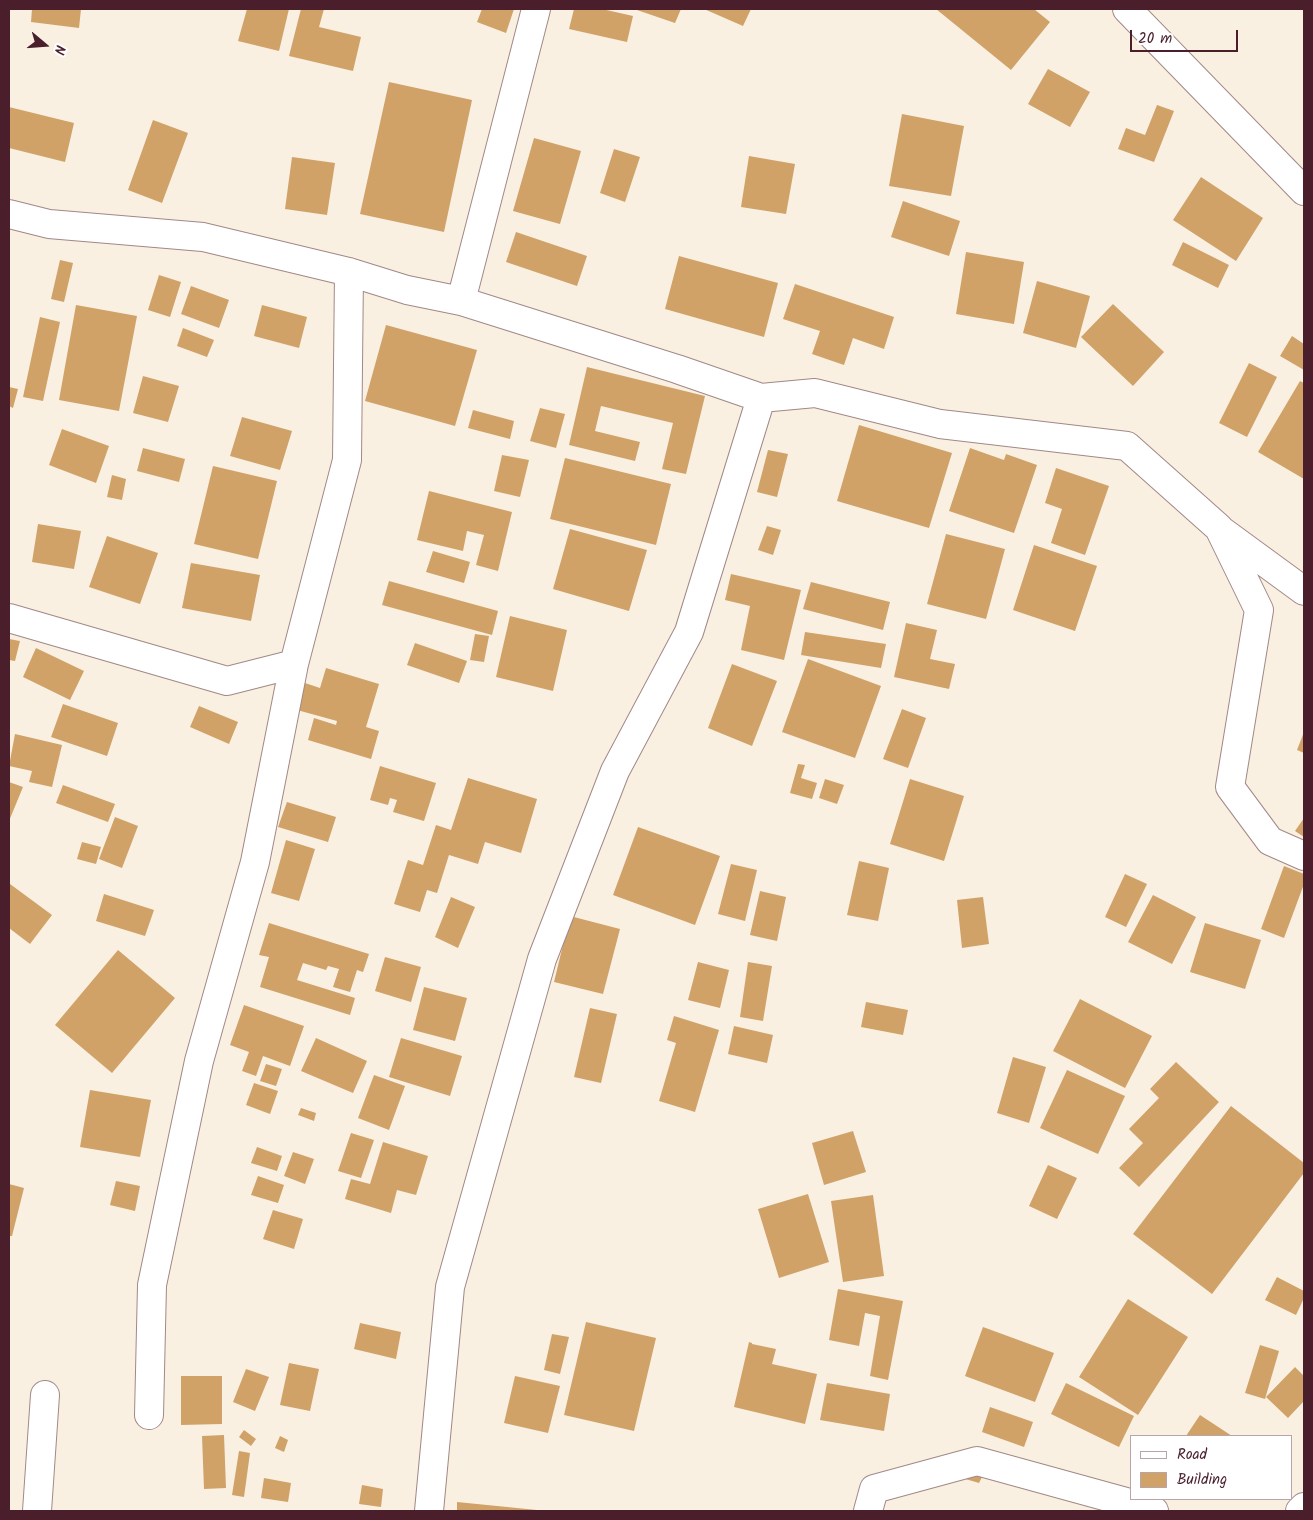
<!DOCTYPE html>
<style>
body{margin:0}
#map{position:relative;width:1313px;height:1520px;overflow:hidden;background:#f9f0e2;font-family:Kalam,sans-serif}
canvas{display:block}
.frame{position:absolute;inset:0;border:10px solid #4a1f2b;pointer-events:none}
.legend{position:absolute;left:1130px;top:1435px;width:162px;height:65px;box-sizing:border-box;background:#fff;border:1px solid #b7a5aa;margin:0;padding:6px 9px;list-style:none;font-size:15px;color:#4a1f2b}
.legend li{display:flex;align-items:center;gap:10px;height:25px}
.legend b{width:25px;border:1px solid #b7a5aa}
.north{position:absolute;left:20px;top:20px;width:50px;height:50px;-webkit-text-stroke:4px #fff;paint-order:stroke;rotate:108deg;font-size:14px;font-weight:700;line-height:20px;text-align:center;color:#4a1f2b}
.north::after{content:'';display:block;margin:auto;width:18px;height:22px;background:#4a1f2b;clip-path:polygon(50% 0,100% 100%,50% 72%,0 100%)}
.scale{position:absolute;left:1130px;top:30px;width:108px;height:22px;box-sizing:border-box;border:2px solid #4a1f2b;border-top:0;padding-left:6px;font-size:15px;line-height:18px;white-space:nowrap;color:#4a1f2b;-webkit-text-stroke:4px #fff;paint-order:stroke}
</style>
<div id="map">
<canvas width="1313" height="1520"></canvas>
<div class="frame"></div>
<ul class="legend">
<li><b style="height:6px;background:#fff"></b>Road</li>
<li><b style="height:14px;background:#d0a268"></b>Building</li>
</ul>
<div class="north">N</div>
<div class="scale">20 m</div>
</div>
<script>
const context = document.querySelector('canvas').getContext('2d');
context.lineJoin = 'round';
function fill(path, color) {
  context.fillStyle = color;
  context.fill(path, 'evenodd');
}
function poly(rows) {
  const path = new Path2D();
  for (const r of rows) {
    path.moveTo(r[0], r[1]);
    for (let i = 2; i < r.length; i += 2) path.lineTo(r[i], r[i + 1]);
  }
  return path;
}
function strokePath(path, color, width, dash) {
  context.strokeStyle = color;
  context.lineWidth = width;
  context.lineCap = dash ? 'butt' : 'round';
  context.setLineDash(dash || []);
  context.stroke(path);
}
const building = poly([
 [32,9,81,9,79,28,31,22],
 [247,9,289,9,279,51,238,41],
 [301,9,324,9,319,27,361,37,353,71,289,56],
 [482,9,514,9,506,33,477,22],
 [574,9,602,9,633,16,627,42,569,29],
 [634,9,681,9,675,23],
 [704,9,751,9,743,26],
 [936,9,1034,9,1050,22,1011,70],
 [1048,69,1090,92,1070,127,1028,104],
 [389,82,472,100,444,232,360,214],
 [1157,105,1174,111,1154,162,1118,149,1126,128,1145,135],
 [9,107,74,123,65,162,9,148],
 [902,114,964,126,951,196,889,186],
 [153,120,188,133,162,203,128,190],
 [534,138,581,151,560,224,513,211],
 [614,149,640,157,625,202,600,193],
 [749,156,795,164,786,214,741,207],
 [292,157,335,163,327,215,285,209],
 [1201,177,1263,218,1236,261,1173,220],
 [903,201,960,221,949,256,891,237],
 [516,232,587,256,577,286,506,262],
 [1183,242,1229,265,1218,288,1172,265],
 [966,252,1024,262,1014,324,956,314],
 [679,256,778,283,764,337,665,309],
 [60,260,73,263,64,302,51,299],
 [159,275,181,282,170,317,148,310],
 [1037,281,1090,296,1076,348,1023,333],
 [795,284,894,317,884,349,853,338,844,365,812,354,820,331,783,319],
 [191,286,229,300,219,328,181,314],
 [1113,304,1164,352,1133,386,1081,337],
 [76,305,137,316,119,411,59,400],
 [262,305,307,317,299,348,254,336],
 [40,317,60,322,43,401,23,397],
 [386,325,477,350,455,426,365,401],
 [183,328,214,340,207,357,177,346],
 [1292,336,1304,344,1304,370,1280,356],
 [1249,363,1277,377,1247,437,1219,423],
 [587,367,705,396,686,474,662,469,673,423,601,406,595,431,640,442,635,461,569,445],
 [143,376,179,386,168,422,133,413],
 [1300,381,1304,383,1304,479,1258,452],
 [9,387,18,389,13,408,9,406],
 [540,408,565,414,556,448,530,441],
 [473,410,514,421,510,439,468,428],
 [242,417,292,431,280,470,230,456],
 [859,425,952,453,929,528,837,501],
 [62,429,109,446,96,483,49,465],
 [143,448,185,459,179,482,137,471],
 [970,448,1004,460,1006,454,1037,465,1014,533,949,511],
 [768,450,788,454,777,497,757,492],
 [502,455,529,460,520,497,494,491],
 [565,458,671,484,656,545,550,519],
 [213,466,277,481,258,559,194,544],
 [1056,468,1109,486,1085,555,1051,543,1062,509,1045,503],
 [112,475,126,479,122,500,107,497],
 [429,491,512,512,498,571,476,565,484,535,467,531,463,551,417,540],
 [38,524,81,531,74,569,32,562],
 [767,526,781,530,773,555,758,550],
 [570,529,647,550,629,611,553,589],
 [946,534,1005,549,986,619,927,604],
 [107,536,158,553,140,604,89,587],
 [1034,545,1097,566,1075,631,1013,610],
 [433,551,470,562,464,583,426,572],
 [191,563,260,575,251,621,182,608],
 [731,574,801,590,784,660,741,650,750,606,725,600],
 [389,581,498,611,492,635,382,605],
 [811,582,890,602,883,630,803,609],
 [510,616,567,630,553,691,496,677],
 [906,623,937,630,930,659,955,664,949,689,894,677],
 [805,632,886,644,881,668,801,655],
 [475,634,489,636,484,662,470,660],
 [9,639,20,641,15,661,9,660],
 [415,643,467,661,459,683,407,665],
 [36,648,84,671,70,700,23,677],
 [808,659,881,686,855,758,782,732],
 [732,664,777,681,752,746,708,728],
 [326,668,379,684,366,727,379,731,371,759,308,740,314,718,336,725,337,721,297,710,305,683,320,688],
 [63,704,118,723,107,756,51,737],
 [199,706,238,722,229,744,190,727],
 [902,709,926,718,908,768,883,759],
 [1304,732,1304,753,1297,750],
 [15,734,62,745,52,787,29,782,32,771,9,766],
 [798,764,805,765,801,778,817,783,812,799,790,793],
 [380,766,436,783,424,821,393,812,397,800,390,798,388,805,370,800],
 [468,778,537,799,521,853,485,842,478,864,449,855,437,893,427,890,420,912,394,904,408,860,423,865,436,825,451,830],
 [825,779,844,785,837,804,819,798],
 [910,779,964,796,944,861,890,844],
 [9,782,23,787,9,821],
 [63,785,115,804,108,822,56,803],
 [287,802,336,817,328,842,278,827],
 [115,817,138,826,122,868,99,859],
 [1304,818,1304,837,1295,831],
 [638,827,720,856,695,925,613,895],
 [286,840,315,849,299,901,271,893],
 [82,842,101,847,96,864,77,859],
 [859,861,889,868,878,921,847,915],
 [731,864,757,870,745,921,718,914],
 [1284,866,1304,874,1304,884,1284,938,1261,929],
 [1125,874,1147,884,1126,927,1105,917],
 [10,884,52,915,30,944,9,928],
 [760,891,786,897,777,941,750,935],
 [104,894,154,910,145,936,96,921],
 [1153,895,1196,917,1172,964,1128,942],
 [451,897,475,907,458,948,435,937],
 [983,897,989,944,962,948,957,900],
 [570,916,620,929,603,994,554,982],
 [269,923,369,954,363,972,357,970,350,992,333,987,339,969,328,966,326,970,303,963,297,980,355,998,350,1015,260,987,269,957,259,955],
 [1205,923,1261,940,1245,989,1190,972],
 [118,950,175,998,112,1073,55,1025],
 [385,957,421,967,411,1002,375,991],
 [698,962,729,970,720,1008,688,1000],
 [748,962,772,966,763,1021,740,1017],
 [424,987,467,998,455,1041,413,1030],
 [1080,999,1152,1036,1125,1088,1053,1051],
 [866,1002,908,1010,903,1035,861,1027],
 [244,1005,304,1026,290,1066,263,1056,256,1076,242,1071,249,1052,230,1045],
 [590,1008,617,1014,601,1083,574,1077],
 [674,1016,719,1030,695,1112,659,1101,676,1043,667,1040],
 [734,1026,773,1035,767,1063,728,1054],
 [316,1038,367,1061,353,1093,301,1071],
 [401,1038,462,1056,450,1096,389,1077],
 [1013,1057,1046,1067,1029,1123,997,1113],
 [1176,1062,1219,1102,1139,1187,1119,1168,1143,1143,1129,1129,1159,1098,1150,1089],
 [266,1064,282,1069,276,1086,260,1081],
 [1067,1070,1125,1096,1098,1154,1040,1128],
 [374,1075,405,1086,389,1130,358,1118],
 [254,1083,278,1091,270,1114,246,1105],
 [90,1090,151,1100,140,1157,80,1147],
 [1231,1106,1304,1163,1304,1173,1212,1294,1133,1234],
 [301,1108,316,1113,314,1121,298,1115],
 [853,1131,866,1172,824,1185,812,1143],
 [351,1133,374,1140,361,1178,338,1171],
 [383,1142,428,1156,416,1195,397,1190,391,1213,345,1199,351,1179,370,1184],
 [257,1147,282,1156,277,1171,251,1163],
 [293,1152,314,1159,305,1184,284,1176],
 [1048,1165,1077,1178,1057,1219,1029,1206],
 [258,1176,284,1185,278,1203,251,1195],
 [116,1181,140,1186,135,1211,110,1205],
 [9,1184,24,1188,12,1236,9,1236],
 [808,1194,829,1262,779,1278,758,1209],
 [873,1195,884,1276,843,1282,831,1201],
 [273,1210,303,1219,294,1249,263,1239],
 [1277,1277,1304,1291,1304,1298,1296,1315,1265,1300],
 [838,1289,903,1301,888,1380,870,1376,880,1316,865,1313,859,1346,829,1340],
 [1128,1299,1188,1337,1138,1415,1079,1377],
 [586,1322,656,1338,634,1431,564,1415],
 [360,1323,401,1332,396,1359,354,1349],
 [983,1327,1054,1353,1035,1402,965,1376],
 [552,1334,569,1337,560,1374,544,1370],
 [749,1342,752,1343,752,1344,776,1349,772,1364,817,1374,805,1424,734,1407],
 [1260,1345,1279,1351,1265,1399,1245,1393],
 [289,1363,319,1369,310,1411,280,1405],
 [1295,1367,1304,1376,1304,1401,1288,1418,1266,1397],
 [246,1369,269,1377,255,1411,233,1402],
 [181,1376,222,1376,222,1424,181,1425],
 [515,1376,560,1386,548,1433,504,1423],
 [827,1383,890,1394,884,1431,820,1420],
 [1066,1383,1134,1416,1119,1447,1051,1414],
 [990,1407,1033,1422,1024,1447,982,1432],
 [1200,1415,1232,1436,1186,1436],
 [244,1430,256,1439,251,1446,239,1437],
 [224,1435,226,1488,204,1489,202,1436],
 [280,1436,288,1440,284,1452,275,1448],
 [239,1451,250,1453,244,1497,232,1495],
 [984,1473,979,1483,962,1478],
 [264,1478,291,1483,288,1502,261,1498],
 [362,1485,383,1489,381,1507,359,1504],
 [457,1502,537,1510,537,1511,457,1511]
]);
const street = poly([
 [1127,9,1304,191],
 [9,214,49,224,203,237,349,272,407,290,461,301,677,369,761,398,689,632,615,771,542,959,450,1287,429,1511],
 [461,301,536,9],
 [761,398,815,393,940,424,1127,446,1219,528,1259,610,1230,787,1270,841,1304,856],
 [1222,531,1304,591],
 [9,618,227,681,294,664],
 [149,1415,152,1285,199,1061,255,862,294,664,347,460,349,272],
 [37,1511,45,1395],
 [868,1511,874,1489,977,1461,1126,1502,1154,1511],
 [1300,1511,1304,1507]
]);
fill(building, '#d0a268');
strokePath(street, '#a28886', 30);
strokePath(street, '#fff', 28);
</script>
